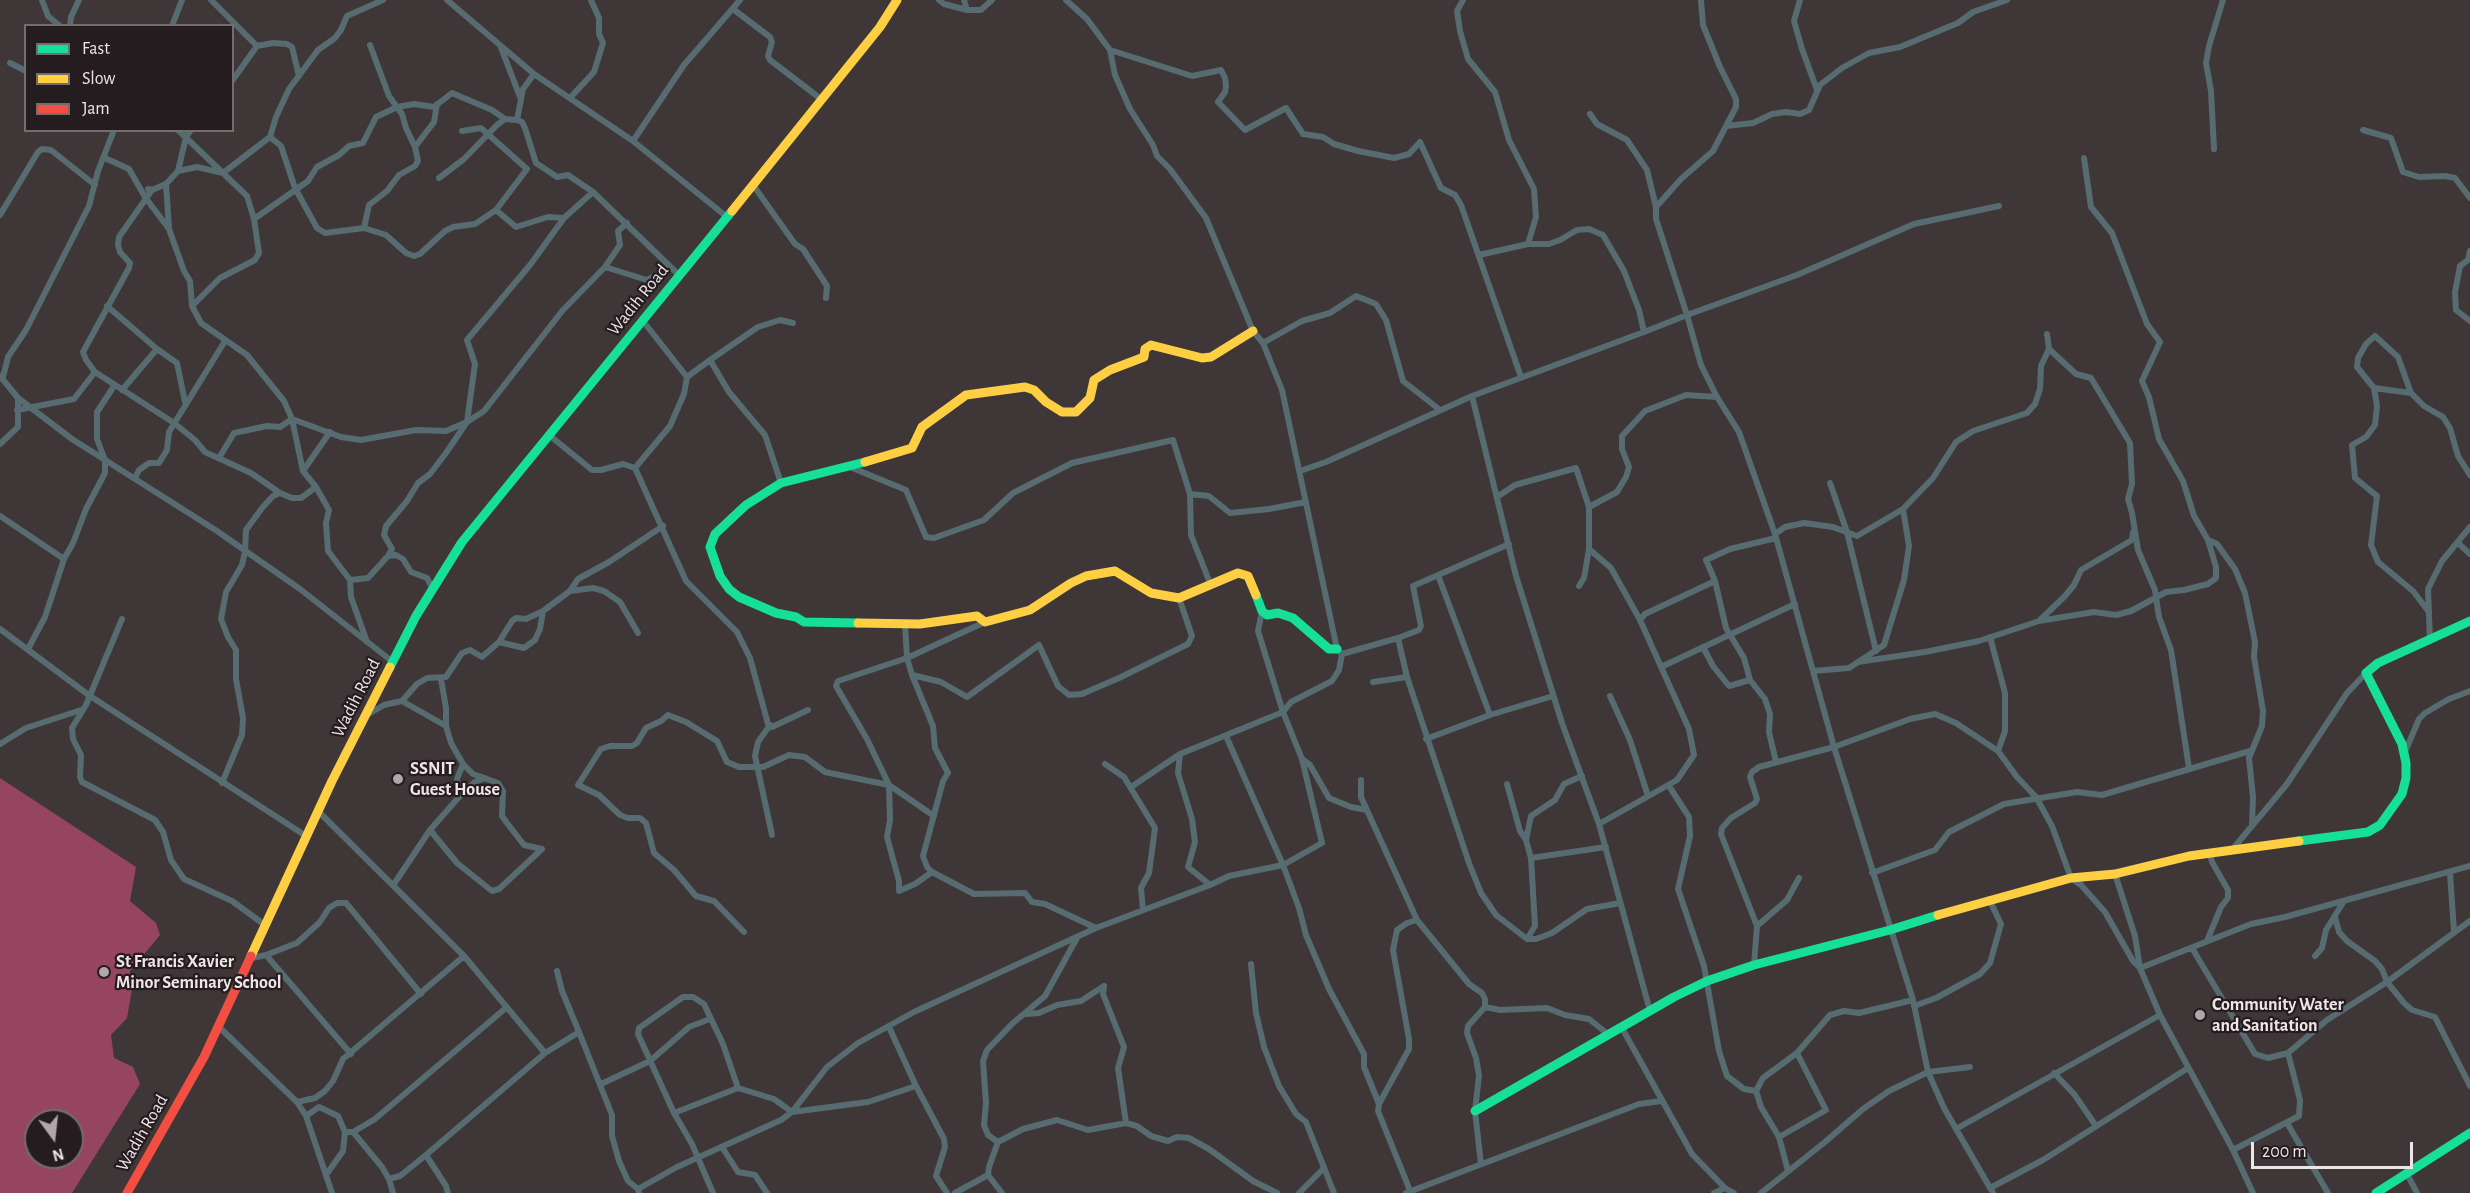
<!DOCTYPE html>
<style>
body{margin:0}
#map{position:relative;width:2470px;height:1193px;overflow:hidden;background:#3f3638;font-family:"Alegreya Sans",sans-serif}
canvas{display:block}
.legend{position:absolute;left:24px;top:24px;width:210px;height:108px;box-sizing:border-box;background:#241c1e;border:2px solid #756c6e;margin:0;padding:8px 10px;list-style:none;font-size:18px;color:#efe4e7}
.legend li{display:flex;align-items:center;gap:12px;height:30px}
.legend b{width:30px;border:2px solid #756c6e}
.north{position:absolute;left:24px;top:1109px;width:60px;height:60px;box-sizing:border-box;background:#241c1e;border:2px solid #756c6e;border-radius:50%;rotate:165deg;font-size:16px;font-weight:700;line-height:24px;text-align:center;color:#efe4e7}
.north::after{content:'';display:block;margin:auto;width:21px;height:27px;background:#b1a7aa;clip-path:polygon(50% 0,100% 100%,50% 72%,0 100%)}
.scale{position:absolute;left:2251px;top:1142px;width:162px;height:27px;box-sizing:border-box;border:3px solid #efe4e7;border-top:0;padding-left:8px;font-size:18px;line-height:21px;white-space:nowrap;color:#efe4e7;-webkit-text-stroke:4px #241c1e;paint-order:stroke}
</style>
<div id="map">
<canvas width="2470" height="1193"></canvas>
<ul class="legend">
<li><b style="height:8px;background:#16e098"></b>Fast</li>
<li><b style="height:8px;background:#ffcf43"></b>Slow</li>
<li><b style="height:8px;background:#f24e42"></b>Jam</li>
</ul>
<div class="north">N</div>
<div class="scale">200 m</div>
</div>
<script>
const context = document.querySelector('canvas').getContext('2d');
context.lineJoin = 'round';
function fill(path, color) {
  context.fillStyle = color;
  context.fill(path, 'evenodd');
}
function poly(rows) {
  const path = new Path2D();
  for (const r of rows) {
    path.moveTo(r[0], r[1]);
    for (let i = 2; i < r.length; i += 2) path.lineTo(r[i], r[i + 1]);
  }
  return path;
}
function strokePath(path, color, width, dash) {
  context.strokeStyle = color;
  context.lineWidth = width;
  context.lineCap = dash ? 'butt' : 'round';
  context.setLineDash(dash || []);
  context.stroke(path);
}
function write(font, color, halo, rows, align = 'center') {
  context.font = font + ' "Alegreya Sans",sans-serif';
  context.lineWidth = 4.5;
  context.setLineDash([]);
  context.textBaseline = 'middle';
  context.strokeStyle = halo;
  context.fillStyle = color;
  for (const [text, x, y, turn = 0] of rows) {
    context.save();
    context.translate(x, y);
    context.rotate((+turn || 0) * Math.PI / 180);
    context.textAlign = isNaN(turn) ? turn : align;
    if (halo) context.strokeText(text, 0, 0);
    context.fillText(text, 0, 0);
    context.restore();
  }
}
const forest = poly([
 [0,778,136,867,130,901,156,923,160,935,130,971,132,989,127,1018,111,1035,114,1058,133,1067,140,1084,72,1193,0,1193],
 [36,1121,72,1121,72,1157,36,1157]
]);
const street = poly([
 [42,0,48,16,60,26],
 [211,0,257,46],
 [383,0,347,16,341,30,335,38,318,50,289,89,276,117,270,137,281,146,295,188,317,228,325,233,364,228,386,235,406,253,414,256,420,254,445,231,453,227,475,224,496,210,527,169,481,128,462,131],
 [447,0,534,74,633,141,727,217],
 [939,0,944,4,967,10],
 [964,0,967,10,981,10,992,0],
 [1066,0,1087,19,1110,50,1115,75,1130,109,1153,145,1157,156,1170,169,1206,218,1253,331,1263,343,1282,390,1337,649,1342,654,1398,638,1419,630,1421,626,1413,586,1509,544],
 [1463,0,1457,11,1460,31,1468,59,1495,92,1509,140,1534,189,1536,217,1528,244],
 [1701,0,1703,25,1720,67,1736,99,1736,107,1713,151,1681,179,1656,207,1656,219,1687,315,1797,275,1914,224,1999,206],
 [1800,0,1794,21,1802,49,1817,90],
 [733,9,770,37,772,42,768,56,770,60,821,99],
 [70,26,71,17,79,0],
 [172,26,182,0],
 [370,45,389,96,402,114,406,128,415,147],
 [500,45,520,97],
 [1110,50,1192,76,1221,70,1225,78,1226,86,1225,92,1218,102,1245,130,1286,108,1303,134,1323,137,1334,144,1358,151,1394,158,1409,154,1420,142,1441,188,1455,195,1461,205,1521,377],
 [10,63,26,71],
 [534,74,523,89,517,120,522,122,525,128,536,163,557,177,568,175,593,192,680,276],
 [232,81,257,46,273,43,287,44,292,47,299,76],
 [570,98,594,72,603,43,599,34,599,18,591,0],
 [1590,114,1597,124,1627,140,1647,170,1656,207],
 [1726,126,1753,123,1772,114,1786,112,1800,114,1809,110,1820,85,1842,68,1869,53,1900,47,1958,23,1973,12,2007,0],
 [178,130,247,196,254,219,259,253,255,260,220,278,192,306],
 [2363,130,2391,138,2403,172,2419,177,2445,176,2455,178,2470,198],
 [633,141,684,65,740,0],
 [2214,149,2211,91,2206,63,2209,46,2223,0],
 [105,158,129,169,145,197,169,229,184,271,190,281,192,306,201,323,247,355,284,401,292,419,303,471,316,487,329,510,326,523,328,551,350,580,351,597,367,642],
 [178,171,197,167,223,173,270,137],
 [439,178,464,159,497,125,505,119,517,120],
 [753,185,795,244,803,249,827,286,826,298],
 [148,189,152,190,166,184],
 [152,190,119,237,118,245,120,252,130,263,129,268,83,352,86,360,95,372,174,423,195,440,205,452,251,473,280,493],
 [496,210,516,227,548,217,564,218],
 [0,215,38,152,42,149,51,150,95,185],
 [254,219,308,181,317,167,339,155,349,146,363,143,376,117,397,107,414,104,434,107,452,93,492,110,505,119],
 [169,228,166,184,178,171,186,137,191,130],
 [364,228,369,205,387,191,399,175,415,166,418,161,415,147,434,122,437,104],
 [2470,251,2468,260,2460,266,2455,292,2456,310,2470,321],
 [1479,255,1528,244,1549,244,1560,240,1577,230,1589,229,1603,235,1624,271,1639,310,1644,332,1687,315,1701,365,1717,397,1739,432,1775,534,1834,747,1913,1000,1928,1072,1944,1108,1993,1193],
 [605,267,647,280,671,268],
 [107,306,157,349],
 [643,321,687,377],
 [1644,332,1472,396,1516,576,1562,723,1599,824,1650,1011],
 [1263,343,1302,321,1330,313,1356,296,1376,304,1386,320,1403,381,1440,410],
 [2049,349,2076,374,2091,378,2130,443,2132,484,2128,499,2132,513,2138,550,2155,590,2159,617,2171,650,2189,768],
 [710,360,758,327,780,320,793,323],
 [0,376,18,398,72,439,217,531,300,589,393,662],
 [3,377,8,357,26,330,89,206,98,171,114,130],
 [2374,388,2411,393],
 [122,390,157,349,177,363,185,402],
 [17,410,74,399,95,372],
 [549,435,592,470,601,470,623,464,635,468,686,581,737,632,750,658,768,724,772,727,808,710],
 [0,444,18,427,18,398],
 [219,458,234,433,267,426,280,427,292,419,341,437,361,440,416,430,446,431,467,422,484,411,563,310,605,267,620,245,618,231,627,223],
 [850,467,906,490,926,537,934,538,984,520,1013,493,1072,463,1173,440,1190,494,1191,535,1210,583],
 [635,468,670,426,684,394,687,377,710,360,729,392,765,435,781,483],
 [303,471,330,432],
 [1300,471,1326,462,1472,396],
 [135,478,139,470,149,463,159,463,167,450,169,432,225,341],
 [1830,483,1847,532,1876,651],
 [1190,494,1209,496,1230,513,1269,509,1306,502],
 [1497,497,1515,485,1576,468,1589,507,1589,549,1584,578,1579,586],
 [1589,507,1617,492,1626,477,1629,467,1622,449,1622,436,1645,411,1686,395,1717,397],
 [0,516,64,559],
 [1775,534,1785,527,1804,523,1833,527,1857,536,1903,509,1933,478,1956,442,1973,431,2027,413,2035,404,2040,389,2041,366,2049,349,2047,334],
 [2208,540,2217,544,2235,569,2245,593,2255,642,2254,657,2263,711,2262,726,2249,758,2253,797,2252,826],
 [2458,543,2470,554],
 [1589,549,1611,568,1640,620,1689,729,1694,755,1677,780,1599,824],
 [388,556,396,555,403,559,411,572,427,578,433,589],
 [1438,575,1490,715],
 [350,580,368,578,388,556,392,549,384,535,386,526,407,501,418,483,430,474,446,453,467,422,475,364,467,340,530,265,564,218,593,192],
 [570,591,593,588,604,591,620,602,638,633],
 [2429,612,2413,591,2378,562,2371,545,2377,496,2355,478,2352,445,2366,437,2375,425,2377,406,2374,388,2357,367,2358,358,2366,344,2375,336,2398,357,2411,393,2424,406,2443,417,2450,428,2458,456,2470,475],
 [122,619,86,705,72,728,73,739,81,755,80,777,82,782,155,820,163,832,171,860,184,879,232,901,265,925],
 [1640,620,1645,614,1715,581],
 [2039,621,2094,612,2116,615,2131,611,2166,592,2184,590,2208,584,2216,578,2216,567,2208,540,2194,516,2183,481,2159,439,2149,397,2142,381,2160,342,2147,324,2112,233,2091,207,2084,158],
 [905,624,907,658,912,675,941,682,967,697,1039,645,1058,686,1069,695,1082,694,1119,678,1188,644,1192,636,1179,598],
 [0,629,90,696,306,836],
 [1990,637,2005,693,2005,731,1998,751],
 [1398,638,1407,677],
 [2430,641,2428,589,2442,561,2470,527],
 [499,642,512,621,516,618,526,619,543,611],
 [1703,647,1713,666,1729,686,1750,680,1744,658,1726,628,1715,581,1706,560,1730,549,1776,538],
 [28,649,45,617,64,559,73,543,86,509,105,473,105,460,97,439,97,412,114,386],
 [1858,662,1925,652,1979,641,2039,621,2065,596,2074,585,2081,570,2132,540,2133,532],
 [1661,667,1795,604],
 [1813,671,1849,668,1884,645,1904,580,1909,546,1903,509],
 [912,675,933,726,935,748,948,773,943,781,923,856,927,867,932,872,974,894,1025,893,1032,902,1045,904,1096,928],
 [441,679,446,708,446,726,451,743,463,764,457,779,459,797],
 [1750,680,1765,699,1770,714,1769,732,1776,762],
 [1373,682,1407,677,1469,863,1481,893,1496,915,1527,939,1536,939,1552,933,1587,909,1620,903],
 [1610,696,1630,740,1648,796],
 [402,701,446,726],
 [365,716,384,705,402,701,417,684,427,678,446,677,462,653,470,650,482,657,499,642,524,648,535,640,540,629,543,611,570,591,578,579,609,562,663,526],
 [770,725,758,742,755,756,772,835],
 [1226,736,1283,865,1299,908,1306,935,1329,989,1364,1054,1364,1067,1379,1104,1378,1111,1411,1193],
 [1426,739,1490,715,1553,696],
 [0,744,26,728,81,710],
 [2405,752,2419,719,2425,713,2449,699,2470,691],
 [1180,754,1178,773,1192,819,1195,842,1188,867,1210,885],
 [1302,759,1310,765,1329,798,1351,807,1367,810],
 [463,764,473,774,498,783,503,791,502,816,507,823,524,845,542,849],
 [1105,764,1124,777,1155,828,1149,873,1141,888,1143,910],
 [1361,780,1361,797,1417,920,1469,984,1482,993,1485,999,1485,1007,1468,1026,1467,1033,1476,1058,1479,1075,1475,1111,1481,1164],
 [222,783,242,735,243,718,236,679,236,650,228,637,221,619,226,592,242,565,245,552,246,530,262,508,273,496,280,493,292,498,301,498,316,487],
 [1507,784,1520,831,1526,840],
 [1669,786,1689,817,1690,836,1678,889,1704,966,1719,1051,1727,1076,1744,1089,1756,1091],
 [1131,787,1180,754,1283,712,1291,702,1332,681,1339,670,1342,654],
 [319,812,464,956,545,1053],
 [430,830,457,863,492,891,499,889,542,849],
 [2231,851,2287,784,2347,693,2366,673],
 [1531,858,1606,847],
 [932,872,915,884,899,891,899,881,887,837,890,820,889,785,867,739,836,686,838,681,907,658,985,622],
 [1872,873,1935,850,1949,832,2004,804,2077,792,2102,795,2250,751],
 [2450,873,2454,931],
 [2115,874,2135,936,2140,968,2251,924,2285,917,2470,866],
 [394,884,430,830,459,797,475,782,485,778],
 [2335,917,2339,932,2347,941,2375,961,2382,969,2387,982,2404,1003,2412,1010,2435,1017,2470,1086],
 [1757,926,1787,900,1799,878],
 [744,932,714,901,696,896,674,870,654,853,646,823,640,818,628,818,620,815,599,795,578,785,601,749,610,746,632,746,637,743,646,728,661,721,668,715,686,722,717,741,727,762,739,767,763,767,789,755,805,757,825,772,889,785,934,816],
 [1527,939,1535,926,1531,858,1526,840,1531,816,1555,800,1564,784,1582,776],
 [2207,941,2221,907,2228,898,2228,890,2212,862,2210,854],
 [2192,948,2255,1054,2268,1058,2288,1053,2327,1020,2387,982,2470,921],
 [266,955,297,943,320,922,329,908,337,903,346,903,421,994],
 [2315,956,2322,948,2326,930,2344,901],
 [248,959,266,955,351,1054],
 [1251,964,1256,1013,1264,1047,1279,1086,1296,1114,1306,1122,1334,1193],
 [1754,965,1757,926,1721,834,1722,828,1731,818,1755,803,1757,799,1750,777,1752,772,1759,767,1834,747,1910,719,1935,714,1956,723,1998,751,2017,777,2036,797,2052,826,2071,878,2081,885,2105,912,2133,961,2140,968,2160,1015,2233,1150,2253,1193],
 [557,971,562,991,579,1032],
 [1104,986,1103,994,1124,1047,1118,1068,1126,1123],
 [1914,1006,1936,998,1980,974,1990,963,2001,924,1989,899],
 [1485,1007,1500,1010,1547,1008,1565,1015,1589,1019,1609,1035],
 [1027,1014,1039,1013,1057,1005,1081,1001,1104,986],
 [219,1027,297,1102,306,1116,332,1193],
 [889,1027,916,1086,944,1139,945,1147,936,1176,947,1193],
 [1622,1028,1692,1154,1725,1188,1734,1193],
 [2054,1073,2074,1094,2096,1126],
 [601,1084,650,1061,689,1027,710,1019],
 [738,1088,723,1044,704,1004,693,997,683,997,639,1028,638,1034,674,1113,738,1088,774,1099,792,1112,868,1102,916,1086],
 [297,1102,315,1098,325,1091,333,1081,343,1059,464,956],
 [1379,1104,1409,1049,1409,1039,1393,950,1397,930,1407,923,1417,920],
 [674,1113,692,1144,713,1193],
 [306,1116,319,1107,338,1116,345,1132,353,1132,360,1128,375,1119,507,1007],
 [2287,1123,2328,1193],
 [1956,1129,2160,1015],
 [353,1132,382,1167,389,1179,393,1193],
 [1779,1137,1826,1110,1797,1053],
 [998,1142,988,1135,984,1125,986,1103,983,1061,987,1050,1013,1023,1045,996,1077,938],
 [722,1147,738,1172,755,1175,767,1193],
 [2233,1150,2299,1116,2300,1100,2288,1053],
 [426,1155,446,1186,448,1193],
 [1788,1171,1779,1137,1761,1107,1756,1091,1763,1078,1797,1053,1830,1015,1844,1011,1859,1013,1913,1000],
 [2407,1174,2417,1193],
 [326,1175,343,1151,345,1132],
 [389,1179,400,1176,426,1155,545,1053,579,1032,612,1115,612,1136,619,1161,628,1181,638,1189,639,1193],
 [1990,1188,2043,1160,2188,1068],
 [638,1189,677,1167,781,1120,792,1112,827,1067,858,1043,914,1012,1096,928,1210,885,1229,876,1283,865,1322,843,1302,759,1283,712,1258,631,1262,611],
 [955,1193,988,1175],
 [1002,1193,988,1175,989,1167,998,1142,1023,1129,1057,1120,1088,1130,1126,1123,1137,1126,1151,1136,1168,1141,1177,1137,1189,1138,1209,1149,1253,1181,1277,1193],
 [1299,1193,1323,1169],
 [1406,1193,1639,1104,1662,1101],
 [1714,1193,1725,1188],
 [1761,1193,1825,1142,1863,1109,1889,1091,1928,1072,1970,1067]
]);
const fast = poly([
 [1256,595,1262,611,1267,615,1278,613,1293,618,1329,649,1337,649],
 [858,623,804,622,796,617,776,613,739,597,729,589,720,576,710,547,715,534,746,505,781,483,865,462],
 [390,667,416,616,462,542,732,211],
 [2299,841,2368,832,2380,825,2402,794,2406,778,2406,763,2402,744,2366,673,2378,663,2470,621],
 [1475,1111,1674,997,1707,981,1754,965,1890,930,1938,915],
 [2376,1193,2470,1133]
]);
const slow = poly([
 [732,211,880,27,897,0],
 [865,462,912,448,922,427,966,395,1025,387,1034,390,1046,402,1062,412,1076,412,1090,398,1094,380,1110,370,1144,357,1145,349,1151,345,1202,358,1211,357,1253,331],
 [858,623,920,624,977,616,985,622,1030,610,1071,583,1086,576,1115,571,1151,593,1179,598,1238,573,1248,576,1256,595],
 [1938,915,2071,878,2115,874,2189,856,2299,841],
 [251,956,332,781,390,667]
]);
const jam = poly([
 [127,1193,204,1057,251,956]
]);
const markers = [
 [398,779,6,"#b1a7aa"],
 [104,972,6,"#b1a7aa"],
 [2200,1015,6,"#b1a7aa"]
];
const streetNames = [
 ["Wadih Road",638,300,-51],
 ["Wadih Road",356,698,-63],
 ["Wadih Road",142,1133,-60]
];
const poiNames = [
 ["SSNIT",410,769],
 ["Guest House",410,790],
 ["St Francis Xavier",116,962],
 ["Minor Seminary School",116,983],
 ["Community Water",2212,1005],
 ["and Sanitation",2212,1026]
];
fill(forest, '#964561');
strokePath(street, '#566c71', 6);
strokePath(fast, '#16e098', 9);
strokePath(slow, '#ffcf43', 9);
strokePath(jam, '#f24e42', 9);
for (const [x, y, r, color] of markers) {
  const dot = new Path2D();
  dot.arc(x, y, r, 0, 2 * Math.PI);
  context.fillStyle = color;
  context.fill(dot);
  strokePath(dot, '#241c1e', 2);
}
write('18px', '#efe4e7', '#241c1e', streetNames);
write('bold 18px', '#efe4e7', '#241c1e', poiNames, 'left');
</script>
